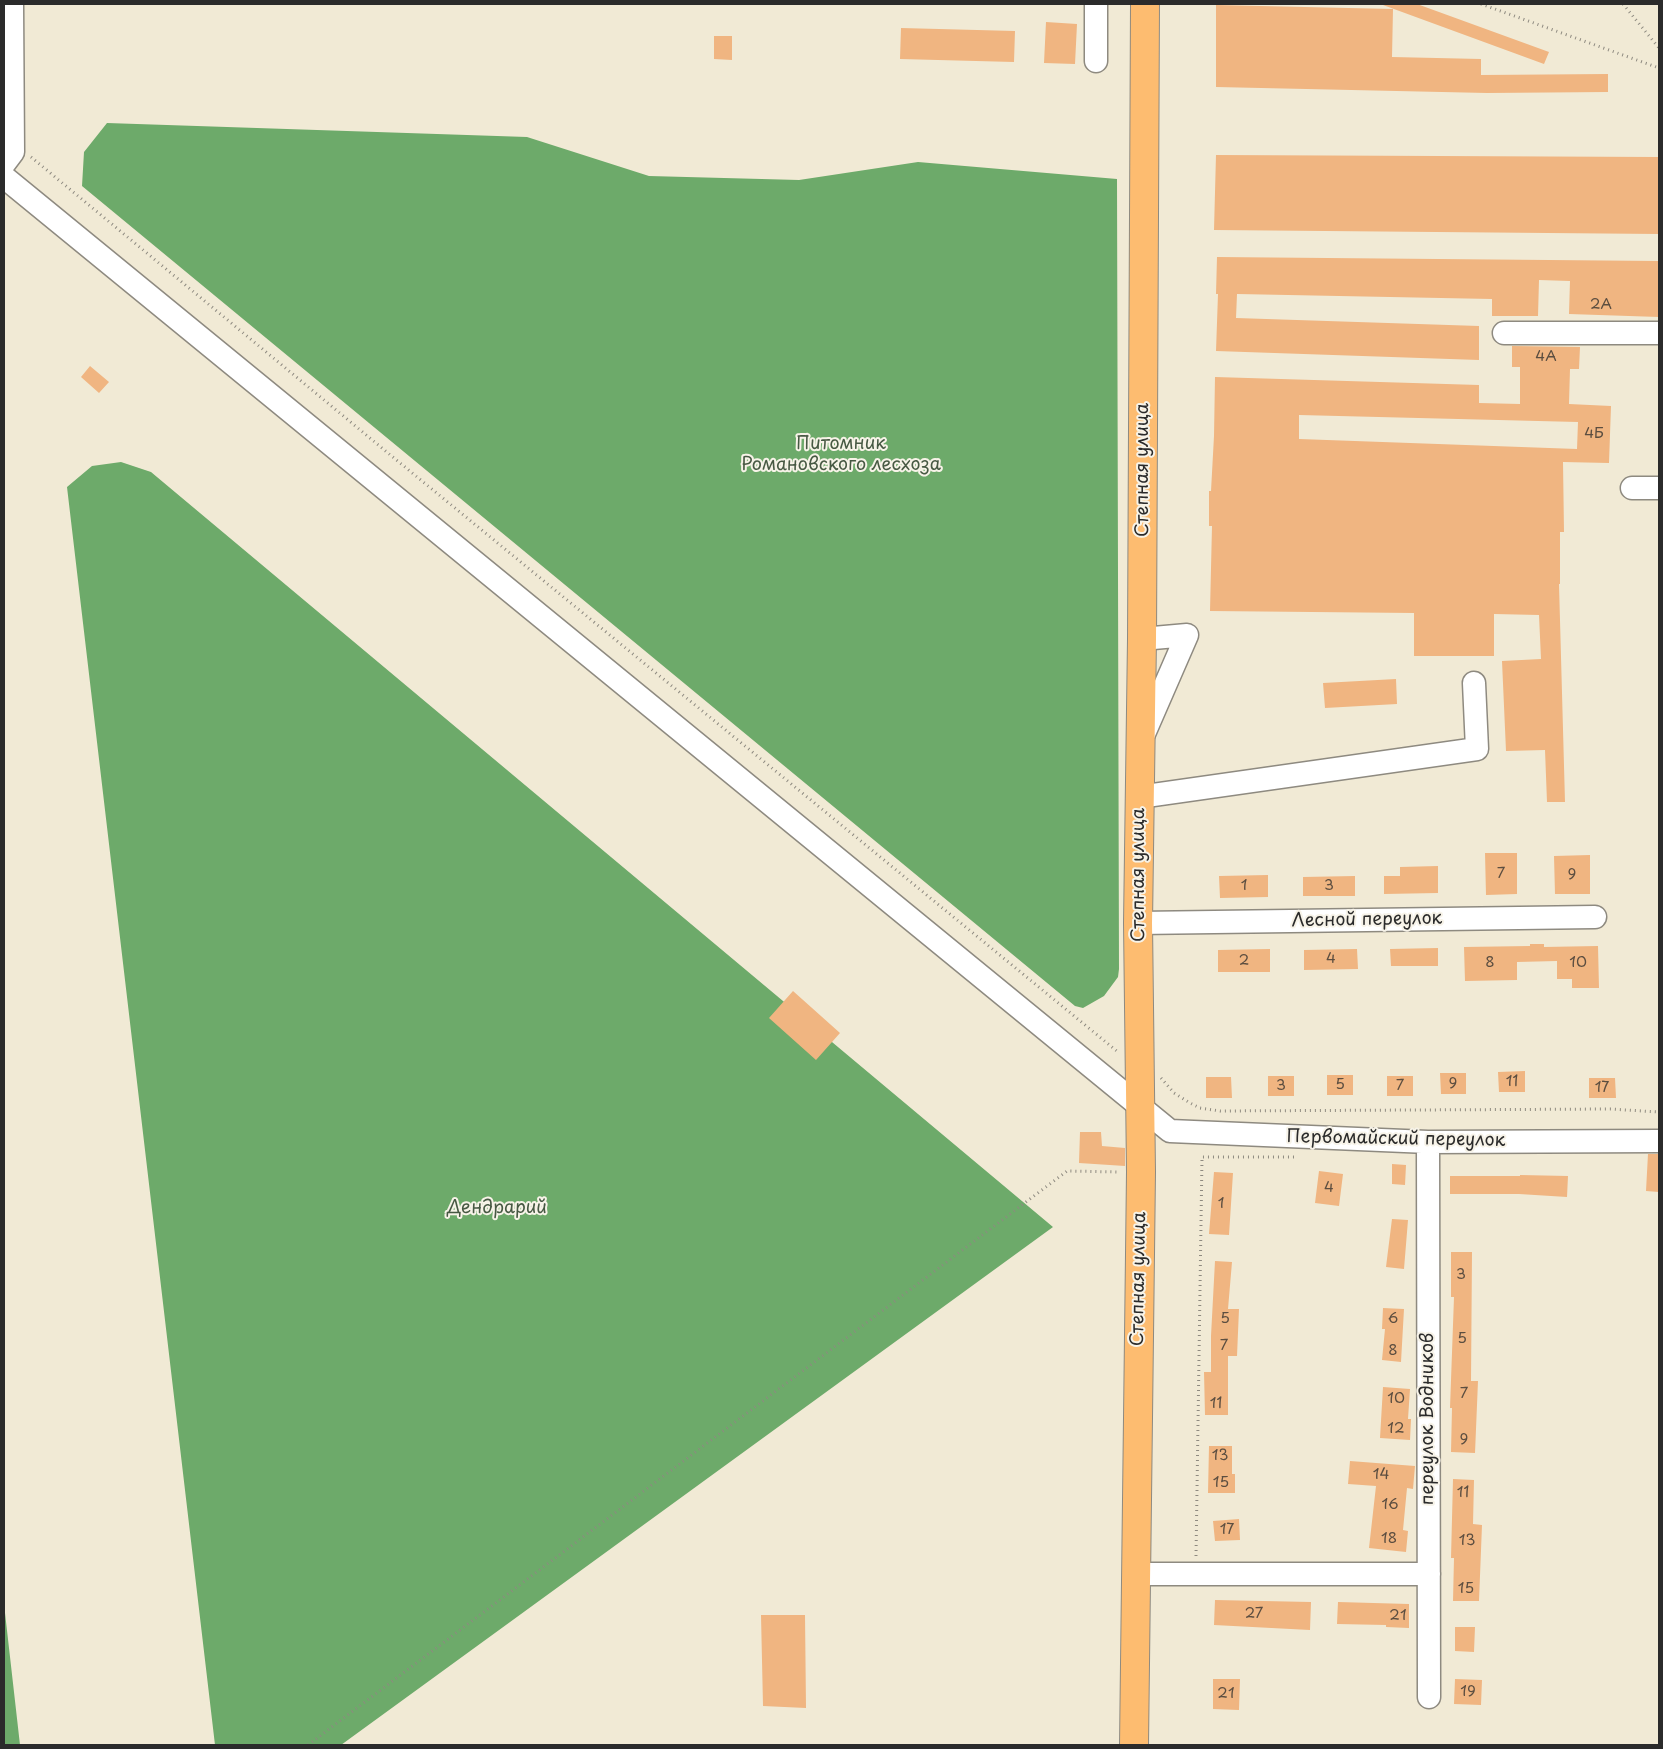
<!DOCTYPE html>
<meta charset="utf-8">
<style>
body{margin:0}
#map{position:relative;width:1663px;height:1749px;overflow:hidden;background:#f1ead5;font-family:"Playpen Sans",sans-serif}
canvas{display:block}
.frame{position:absolute;inset:0;border:5px solid #2b2b2b;pointer-events:none}
</style>
<div id="map">
<canvas width="1663" height="1749"></canvas>
<div class="frame"></div>
</div>
<script>
const context = document.querySelector('canvas').getContext('2d');
context.lineJoin = 'round';
function fill(path, color) {
  context.fillStyle = color;
  context.fill(path, 'evenodd');
}
function poly(rows) {
  const path = new Path2D();
  for (const r of rows) {
    path.moveTo(r[0], r[1]);
    for (let i = 2; i < r.length; i += 2) path.lineTo(r[i], r[i + 1]);
  }
  return path;
}
function strokePath(path, color, width, dash) {
  context.strokeStyle = color;
  context.lineWidth = width;
  context.lineCap = dash ? 'butt' : 'round';
  context.setLineDash(dash || []);
  context.stroke(path);
}
function write(font, color, halo, rows, align = 'center') {
  context.font = font + ' "Playpen Sans",sans-serif';
  context.lineWidth = 4;
  context.setLineDash([]);
  context.textBaseline = 'middle';
  context.strokeStyle = halo;
  context.fillStyle = color;
  for (const [text, x, y, turn = 0] of rows) {
    context.save();
    context.translate(x, y);
    context.rotate((+turn || 0) * Math.PI / 180);
    context.textAlign = isNaN(turn) ? turn : align;
    if (halo) context.strokeText(text, 0, 0);
    context.fillText(text, 0, 0);
    context.restore();
  }
}
const forest = poly([
 [107,123,527,137,649,176,799,180,918,162,1117,179,1119,969,1118,977,1104,996,1083,1008,1075,1006,82,186,84,152],
 [121,462,151,472,1053,1227,341,1745,215,1745,67,487,92,466],
 [4,1604,20,1745,4,1745]
]);
const building = poly([
 [1383,4,1417,4,1549,52,1544,64,1383,5],
 [1216,5,1393,9,1392,57,1481,59,1481,75,1608,74,1608,92,1487,93,1216,87],
 [1046,22,1077,24,1075,64,1044,63],
 [901,28,1015,31,1014,62,900,59],
 [714,36,732,36,732,60,714,59],
 [1216,155,1659,157,1659,234,1214,230],
 [1217,257,1659,261,1659,317,1569,314,1570,281,1539,280,1538,316,1492,316,1492,299,1237,294,1236,318,1479,326,1479,360,1216,351,1218,294,1216,294],
 [1512,346,1580,347,1579,369,1570,369,1569,404,1611,406,1609,463,1563,462,1564,532,1560,532,1560,584,1559,584,1565,802,1547,802,1545,750,1506,751,1502,661,1541,659,1539,615,1494,614,1494,656,1414,656,1414,613,1210,611,1212,526,1209,526,1209,491,1211,491,1214,436,1215,377,1479,385,1479,403,1520,404,1520,367,1512,367],
 [1299,415,1578,422,1577,449,1299,439],
 [90,366,109,382,99,393,81,377],
 [1396,679,1397,704,1325,708,1323,683],
 [1485,853,1517,853,1517,894,1486,895],
 [1590,855,1590,894,1555,894,1554,856],
 [1438,866,1438,893,1384,894,1384,876,1400,876,1400,867],
 [1268,875,1268,897,1220,898,1219,876],
 [1355,876,1355,896,1303,896,1303,877],
 [1530,944,1544,944,1544,947,1598,946,1599,988,1572,988,1572,979,1557,979,1557,961,1517,962,1517,980,1465,981,1464,947,1530,946],
 [1438,948,1438,966,1391,966,1390,949],
 [1270,949,1270,972,1218,972,1218,950],
 [1357,949,1358,969,1304,970,1304,950],
 [793,991,840,1033,816,1060,769,1018],
 [1525,1071,1525,1092,1499,1092,1498,1072],
 [1440,1073,1466,1073,1466,1094,1441,1094],
 [1327,1075,1353,1075,1353,1095,1327,1095],
 [1268,1076,1294,1076,1294,1096,1268,1096],
 [1387,1076,1413,1076,1413,1096,1387,1096],
 [1206,1077,1231,1077,1232,1098,1206,1098],
 [1589,1078,1615,1078,1616,1098,1589,1098],
 [1080,1132,1101,1132,1102,1146,1125,1148,1125,1166,1079,1163],
 [1648,1154,1659,1154,1659,1192,1646,1191],
 [1392,1164,1406,1165,1405,1185,1392,1184],
 [1319,1171,1343,1174,1339,1206,1315,1203],
 [1214,1172,1233,1173,1229,1235,1209,1234],
 [1520,1175,1568,1176,1567,1197,1519,1194,1450,1194,1450,1176,1520,1176],
 [1392,1219,1408,1220,1404,1269,1386,1267],
 [1451,1252,1472,1252,1471,1381,1478,1381,1475,1453,1451,1452,1452,1408,1450,1408,1454,1297,1451,1297],
 [1215,1261,1232,1262,1228,1309,1239,1309,1237,1356,1228,1356,1228,1415,1205,1415,1204,1372,1211,1372,1211,1336],
 [1383,1308,1404,1309,1401,1362,1382,1360,1385,1329,1382,1329],
 [1383,1387,1410,1389,1408,1419,1411,1419,1410,1440,1380,1438],
 [1209,1446,1232,1446,1232,1474,1235,1474,1235,1493,1208,1493],
 [1350,1461,1415,1466,1413,1489,1407,1488,1403,1530,1408,1531,1406,1552,1369,1548,1376,1486,1348,1484],
 [1453,1479,1474,1480,1473,1524,1482,1525,1479,1601,1453,1601,1454,1558,1451,1558],
 [1239,1519,1240,1540,1215,1541,1213,1521],
 [1215,1600,1311,1602,1310,1630,1214,1625],
 [1338,1602,1409,1604,1409,1628,1386,1627,1386,1625,1337,1624],
 [761,1615,805,1615,806,1708,763,1706],
 [1455,1627,1475,1627,1474,1652,1455,1651],
 [1213,1679,1240,1679,1239,1710,1213,1709],
 [1455,1679,1482,1680,1481,1705,1454,1704]
]);
const path = poly([
 [1481,4,1659,68],
 [1623,4,1659,48],
 [31,157,394,458,1118,1052],
 [1161,1078,1174,1093,1190,1103,1200,1108,1220,1111,1610,1109,1659,1112],
 [1196,1556,1202,1157,1294,1157],
 [308,1745,1067,1171,1120,1172]
]);
const minor = poly([
 [1096,61,1096,4],
 [4,164,13,152,12,4],
 [4,177,1170,1131,1428,1142,1659,1141],
 [1504,333,1659,333],
 [1632,488,1659,488],
 [1142,639,1187,635,1143,736],
 [1139,797,1477,749,1474,683],
 [1138,923,1595,917],
 [1428,1142,1429,1697],
 [1135,1574,1429,1574]
]);
const major = poly([
 [1134,1745,1141,1172,1138,923,1142,639,1145,4]
]);
const numberNames = [
 ["2А",1601,305],
 ["4А",1546,357],
 ["4Б",1594,434],
 ["7",1501,874],
 ["9",1572,875],
 ["1",1244,886],
 ["3",1329,886],
 ["4",1331,959],
 ["2",1244,961],
 ["8",1490,963],
 ["10",1578,963],
 ["11",1512,1082],
 ["9",1453,1084],
 ["5",1340,1085],
 ["3",1281,1086],
 ["7",1400,1086],
 ["17",1602,1088],
 ["4",1329,1188],
 ["1",1221,1204],
 ["3",1461,1275],
 ["5",1225,1319],
 ["6",1393,1319],
 ["5",1462,1339],
 ["7",1224,1346],
 ["8",1393,1351],
 ["7",1464,1394],
 ["10",1396,1399],
 ["11",1216,1404],
 ["12",1396,1429],
 ["9",1464,1440],
 ["13",1220,1456],
 ["14",1381,1475],
 ["15",1221,1483],
 ["11",1463,1493],
 ["16",1390,1505],
 ["17",1227,1530],
 ["18",1389,1539],
 ["13",1467,1541],
 ["15",1466,1589],
 ["27",1254,1614],
 ["21",1398,1616],
 ["19",1468,1692],
 ["21",1226,1694]
];
const parkNames = [
 ["Питомник",841,444],
 ["Романовского лесхоза",841,465],
 ["Дендрарий",497,1208]
];
const streetNames = [
 ["Степная улица",1143,470,-90],
 ["Степная улица",1139,875,-90],
 ["Лесной переулок",1367,920,-1],
 ["Первомайский переулок",1396,1139,1],
 ["Степная улица",1139,1279,-89],
 ["переулок Водников",1428,1419,-90]
];
fill(forest, '#6daa6a');
fill(building, '#f0b581');
strokePath(minor, '#8e8a80', 25);
strokePath(major, '#8e8a80', 30);
strokePath(path, '#8e8a80', 3, [1, 4]);
strokePath(minor, '#fff', 22);
strokePath(major, '#fdbc70', 28);
write('15px', '#5c4e40', null, numberNames);
write('18px', '#475943', '#f7f3e8', parkNames);
write('18px', '#2b2b2b', '#f7f3e8', streetNames);
</script>
